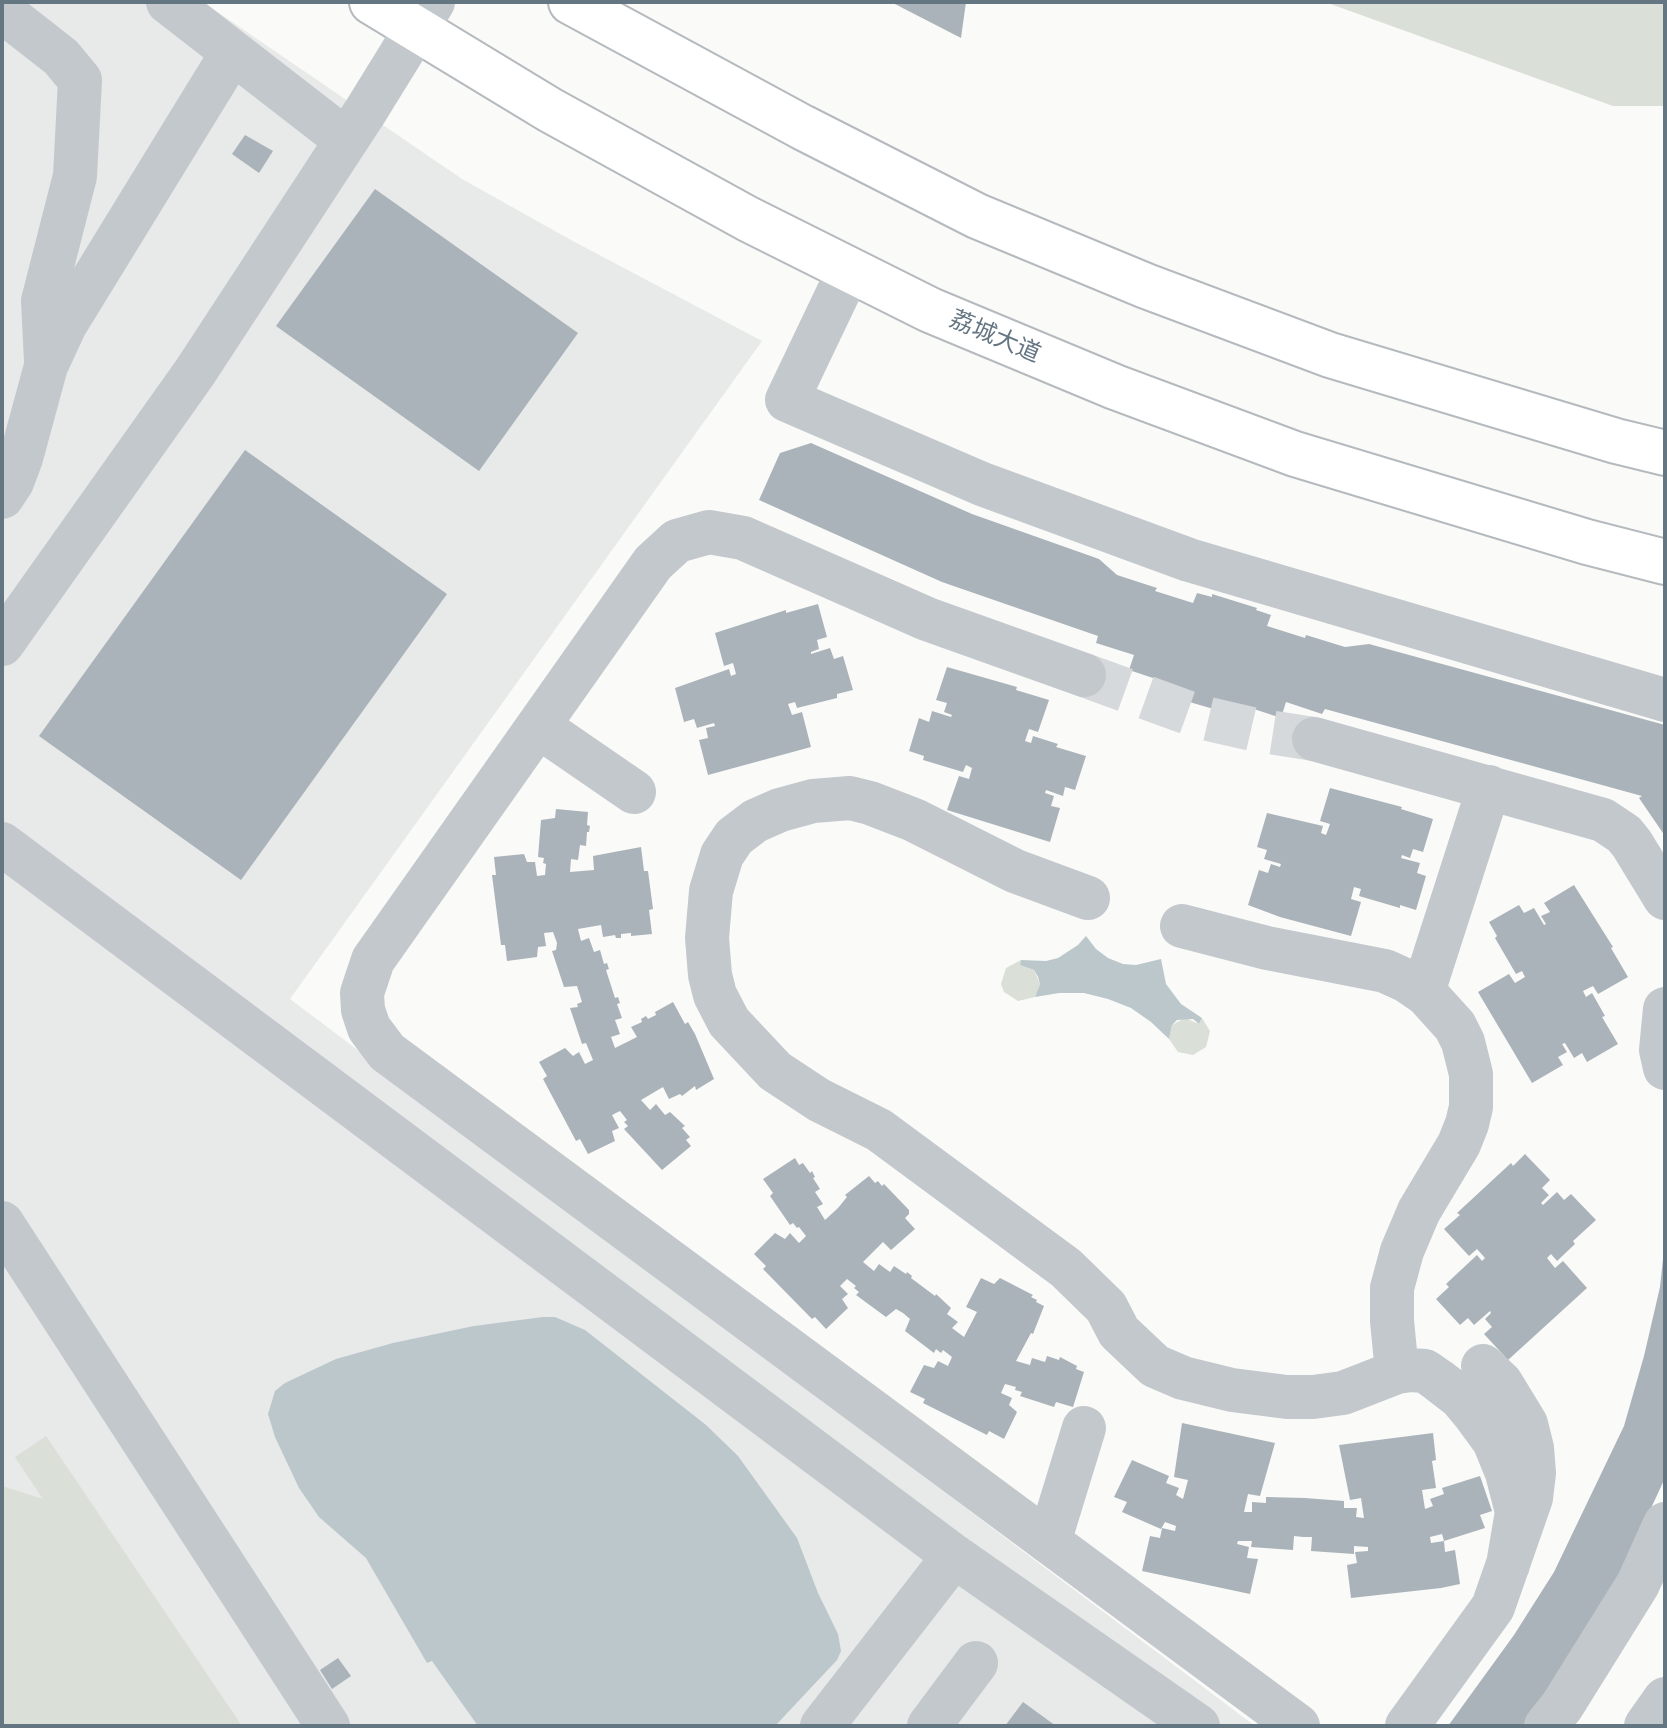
<!DOCTYPE html>
<meta charset="utf-8">
<style>
body{margin:0}
#map{position:relative;width:1667px;height:1728px;overflow:hidden;background:#fafaf8;font-family:Cabin,sans-serif}
canvas{display:block}
.frame{position:absolute;inset:0;border:4px solid #657683;pointer-events:none}
</style>
<div id="map">
<canvas width="1667" height="1728"></canvas>
<div class="frame"></div>
</div>
<script>
const context = document.querySelector('canvas').getContext('2d');
context.lineJoin = 'round';
function fill(path, color) {
  context.fillStyle = color;
  context.fill(path, 'evenodd');
}
function poly(rows) {
  const path = new Path2D();
  for (const r of rows) {
    path.moveTo(r[0], r[1]);
    for (let i = 2; i < r.length; i += 2) path.lineTo(r[i], r[i + 1]);
  }
  return path;
}
function strokePath(path, color, width, dash) {
  context.strokeStyle = color;
  context.lineWidth = width;
  context.lineCap = dash ? 'butt' : 'round';
  context.setLineDash(dash || []);
  context.stroke(path);
}
function write(font, color, halo, rows, align = 'center') {
  context.font = font + ' Cabin,"Noto Sans SC",sans-serif';
  context.lineWidth = 8;
  context.setLineDash([]);
  context.textBaseline = 'middle';
  context.strokeStyle = halo;
  context.fillStyle = color;
  for (const [text, x, y, turn = 0] of rows) {
    context.save();
    context.translate(x, y);
    context.rotate((+turn || 0) * Math.PI / 180);
    context.textAlign = isNaN(turn) ? turn : align;
    if (halo) context.strokeText(text, 0, 0);
    context.fillText(text, 0, 0);
    context.restore();
  }
}
const built = poly([
 [2,2,203,2,462,179,571,240,762,341,290,999,1255,1726,2,1726]
]);
const green = poly([
 [1325,2,1665,2,1665,106,1613,106],
 [1021,960,1020,965,1034,970,1040,984,1035,997,1018,1001,1004,992,1001,984,1006,968],
 [1185,1018,1199,1024,1202,1018,1210,1031,1206,1047,1193,1055,1178,1052,1169,1039,1172,1025],
 [46,1436,242,1726,2,1726,2,1486,43,1499,15,1457]
]);
const water = poly([
 [1086,936,1096,949,1108,958,1123,964,1136,965,1161,959,1166,984,1181,1004,1202,1018,1199,1024,1193,1019,1177,1020,1172,1025,1169,1039,1151,1022,1131,1008,1108,999,1084,993,1059,993,1035,997,1040,984,1038,977,1034,970,1020,965,1021,960,1046,961,1058,958,1078,945],
 [543,1317,555,1317,585,1330,706,1425,738,1456,797,1538,818,1593,838,1634,841,1651,837,1660,775,1726,478,1726,432,1661,427,1663,366,1558,319,1517,299,1488,275,1437,268,1414,275,1391,285,1383,336,1359,393,1343,474,1326]
]);
const building = poly([
 [891,2,966,2,961,38],
 [245,135,273,151,259,173,232,154],
 [375,189,578,333,479,471,276,326],
 [811,443,972,514,1099,559,1117,575,1157,588,1155,591,1193,603,1197,593,1212,597,1212,594,1257,608,1256,610,1271,615,1267,626,1305,638,1306,635,1345,647,1369,644,1665,725,1665,836,1639,798,1642,796,1325,709,1322,714,1286,702,1281,718,1242,705,1239,714,1224,710,1224,712,1179,699,1180,696,1166,691,1168,683,1129,670,1134,655,1096,643,1098,636,942,582,759,500,780,453],
 [245,450,447,594,241,880,39,736],
 [818,604,827,637,817,640,819,649,811,652,811,654,830,648,834,659,843,656,853,690,837,694,837,698,797,708,795,702,788,704,792,715,802,712,811,747,708,775,699,740,708,738,706,728,715,726,714,723,697,728,694,719,684,722,675,688,729,669,731,676,736,674,733,663,724,666,715,633,786,610,786,613],
 [947,667,1017,687,1016,690,1049,700,1038,732,1029,729,1025,741,1031,743,1033,736,1058,744,1056,747,1086,756,1075,790,1065,787,1063,796,1046,790,1045,793,1054,796,1051,806,1060,808,1050,842,947,810,959,776,969,779,972,768,966,765,963,772,923,760,924,756,909,751,919,718,929,722,932,711,951,717,952,715,944,712,947,703,936,700],
 [1330,788,1402,807,1401,809,1433,819,1423,852,1413,849,1410,858,1402,855,1401,858,1420,863,1417,873,1426,876,1416,910,1400,905,1400,908,1359,896,1361,889,1354,887,1351,899,1361,902,1351,936,1280,917,1248,905,1259,870,1268,873,1271,864,1280,867,1281,864,1264,859,1267,850,1257,847,1267,813,1323,826,1321,833,1326,835,1330,824,1320,821],
 [556,809,588,812,587,825,590,826,589,832,587,832,586,846,580,845,578,860,571,859,570,872,594,870,593,856,641,847,644,871,648,871,653,909,649,910,652,934,631,936,631,933,621,934,621,938,616,938,615,935,603,937,601,925,578,929,581,941,589,938,594,952,600,950,604,964,607,963,609,969,606,970,615,998,618,997,620,1003,617,1004,622,1018,615,1020,620,1034,611,1037,615,1048,637,1037,631,1027,642,1022,641,1019,646,1016,648,1019,656,1015,655,1012,673,1002,685,1024,688,1022,695,1034,714,1079,696,1090,695,1086,682,1096,680,1094,669,1099,663,1087,641,1100,650,1110,656,1104,665,1115,670,1112,685,1126,682,1128,690,1137,686,1140,691,1146,662,1170,624,1129,628,1126,624,1122,627,1120,620,1111,612,1115,619,1128,612,1131,615,1141,588,1154,580,1139,576,1141,543,1079,547,1076,539,1062,565,1048,573,1056,579,1052,585,1064,593,1060,586,1043,582,1044,570,1008,578,1007,577,1004,582,1002,577,986,564,987,552,951,556,950,557,943,553,932,544,933,546,946,538,947,537,957,507,961,505,945,501,945,492,875,496,875,494,857,524,854,527,862,535,862,537,876,545,875,546,864,543,863,544,858,538,857,541,820,555,818],
 [1574,885,1613,947,1611,948,1628,977,1598,994,1593,986,1583,991,1586,997,1592,993,1605,1016,1602,1017,1618,1044,1587,1062,1582,1053,1574,1058,1565,1043,1562,1044,1567,1052,1558,1057,1563,1065,1532,1083,1478,992,1509,974,1515,983,1525,977,1522,971,1516,974,1495,938,1497,936,1489,922,1519,905,1524,913,1534,908,1544,925,1546,924,1541,916,1550,912,1544,903],
 [1525,1154,1550,1180,1542,1188,1549,1195,1541,1203,1543,1205,1557,1192,1564,1200,1571,1194,1596,1220,1573,1241,1575,1244,1557,1261,1551,1254,1547,1258,1555,1268,1563,1261,1587,1288,1508,1360,1484,1334,1492,1327,1485,1319,1491,1313,1490,1311,1474,1325,1468,1318,1460,1325,1436,1299,1449,1287,1446,1284,1477,1255,1482,1261,1485,1258,1477,1249,1469,1256,1444,1229,1460,1215,1457,1213,1511,1163,1513,1166],
 [795,1158,799,1165,803,1163,810,1173,812,1171,815,1177,813,1178,820,1189,815,1192,823,1204,817,1207,825,1220,838,1208,847,1197,845,1195,869,1176,875,1183,878,1181,882,1186,884,1184,909,1210,909,1214,905,1218,915,1229,891,1250,883,1242,863,1262,874,1271,879,1264,890,1272,894,1266,906,1274,907,1272,912,1276,911,1278,935,1296,936,1294,951,1308,947,1314,958,1322,952,1328,964,1337,977,1312,966,1307,981,1278,994,1284,1000,1278,1033,1295,1031,1297,1037,1300,1036,1302,1044,1306,1033,1334,1031,1333,1016,1361,1030,1365,1032,1358,1045,1362,1047,1356,1059,1360,1060,1357,1077,1366,1076,1369,1084,1372,1073,1407,1056,1402,1054,1407,1020,1396,1022,1392,1015,1390,1016,1387,1005,1384,1001,1393,1012,1398,1009,1405,1017,1412,1004,1439,989,1431,987,1435,923,1403,925,1399,910,1392,924,1365,934,1368,938,1361,948,1366,952,1357,943,1350,941,1353,936,1349,934,1353,905,1331,910,1319,903,1313,896,1309,886,1317,856,1295,859,1292,854,1288,856,1286,847,1279,840,1286,848,1294,842,1299,848,1308,826,1329,815,1317,812,1319,763,1269,766,1266,754,1254,775,1233,785,1239,790,1233,799,1243,806,1236,799,1227,797,1228,793,1223,790,1225,770,1196,773,1193,763,1179],
 [1663,1259,1665,1478,1626,1562,1562,1671,1523,1726,1448,1726,1514,1635,1554,1572,1624,1426,1644,1356,1660,1287],
 [1182,1423,1275,1443,1260,1496,1248,1494,1244,1512,1252,1512,1252,1502,1266,1503,1266,1497,1305,1498,1344,1501,1344,1508,1357,1508,1356,1517,1364,1518,1361,1498,1350,1500,1339,1445,1433,1433,1436,1460,1432,1461,1436,1488,1422,1490,1425,1509,1433,1506,1430,1499,1444,1494,1442,1488,1480,1476,1492,1511,1480,1515,1485,1528,1444,1541,1442,1534,1430,1537,1431,1543,1444,1541,1445,1552,1455,1550,1460,1584,1441,1588,1351,1598,1347,1565,1357,1563,1355,1552,1368,1551,1368,1547,1354,1546,1354,1554,1311,1551,1312,1537,1303,1537,1294,1536,1293,1550,1251,1547,1252,1541,1238,1541,1237,1544,1249,1547,1247,1558,1258,1559,1250,1594,1142,1571,1150,1536,1160,1538,1162,1528,1175,1531,1176,1526,1165,1522,1161,1529,1122,1512,1127,1502,1114,1497,1132,1460,1169,1476,1166,1483,1179,1488,1176,1495,1183,1499,1188,1480,1174,1477],
 [338,1658,351,1676,332,1689,320,1670],
 [1023,1702,1056,1726,1005,1726]
]);
const minorTunnel = poly([
 [1084,675,1200,717,1256,730,1314,739]
]);
const minor = poly([
 [168,2,346,140],
 [2,11,61,57,80,80,75,176,43,301,46,361],
 [849,270,787,400,982,484,1189,560,1665,700],
 [2,497,12,482,21,458,46,366,65,325,232,53],
 [2,644,195,372,365,112,433,2],
 [1084,675,927,619,743,538,709,532,677,541,653,563,373,960,362,993,363,1010,369,1028,387,1052,1298,1726],
 [538,726,634,792],
 [1314,739,1603,820,1624,834,1632,844,1665,898],
 [2,844,954,1556,1198,1726],
 [1088,898,1015,871,914,820,870,803,850,798,813,801,780,810,755,821,734,837,722,855,711,891,707,938,710,975,715,995,729,1022,775,1071,819,1100,879,1130,1066,1268,1106,1307,1119,1332,1155,1366,1183,1378,1232,1390,1287,1397,1313,1397,1343,1393,1397,1372,1411,1370,1425,1371,1438,1380,1460,1397,1475,1415,1494,1441,1507,1473,1517,1512,1508,1565],
 [1182,926,1267,948,1385,971,1407,981,1426,994,1455,1026,1463,1042,1471,1074,1471,1107,1467,1124,1459,1144,1419,1211,1402,1251,1392,1288,1392,1321,1397,1372],
 [1423,992,1489,787],
 [1665,1009,1661,1050,1665,1068],
 [2,1223,328,1726],
 [1049,1542,1084,1428],
 [822,1726,954,1556],
 [929,1726,976,1663],
 [1407,1726,1493,1607,1531,1498,1534,1473,1532,1448,1526,1424,1501,1383,1483,1366],
 [1546,1726,1562,1706,1638,1584,1665,1524],
 [1646,1726,1665,1699]
]);
const major = poly([
 [372,2,550,110,748,219,930,310,1115,387,1295,454,1587,542,1665,562],
 [571,2,802,127,977,216,1146,286,1330,355,1616,441,1665,453]
]);
const streetNames = [
 ["荔城大道",995,337,23]
];
fill(built, '#e8e9e9');
fill(green, '#dadfd7');
fill(water, '#bbc7cb');
fill(building, '#aab3b9');
strokePath(minorTunnel, '#d5d9db', 44, [44, 22]);
strokePath(major, '#b5babe', 48);
strokePath(minor, '#c3c8cc', 44);
strokePath(major, '#fff', 44);
write('24px', '#657683', '#fff', streetNames);
</script>
